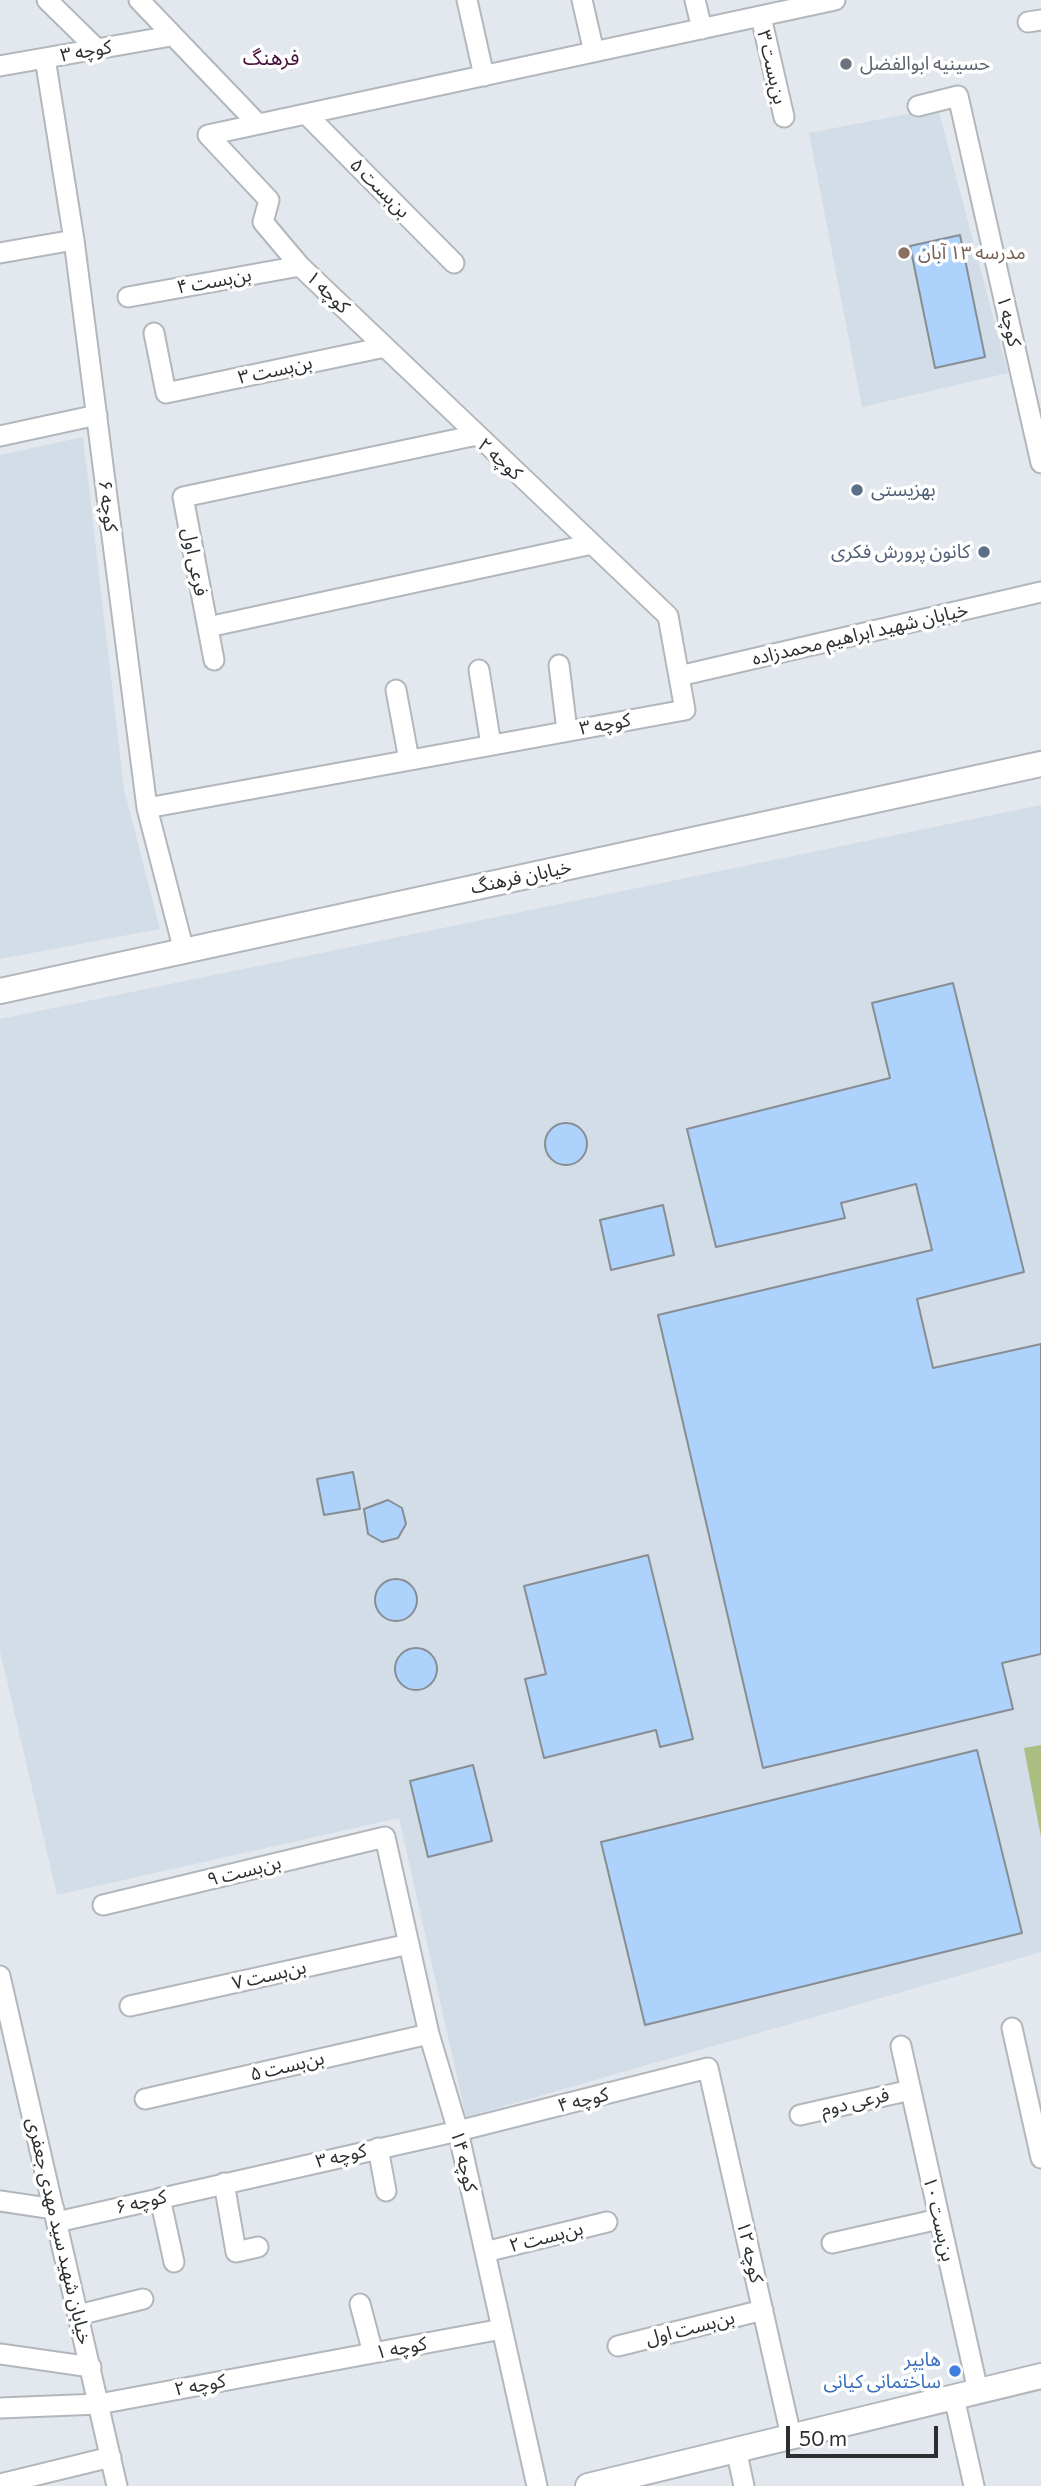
<!DOCTYPE html>
<meta charset="utf-8">
<style>
body{margin:0}
#map{position:relative;width:1041px;height:2486px;overflow:hidden;background:#e3e8ee;font-family:Commissioner,sans-serif}
canvas{display:block}
.scale{position:absolute;left:786px;top:2426px;width:152px;height:32px;box-sizing:border-box;border:4px solid #2c2e30;border-top:0;padding-left:9px;font-size:21px;line-height:24px;white-space:nowrap;color:#2c2e30;-webkit-text-stroke:5px #fff;paint-order:stroke}
</style>
<div id="map">
<canvas width="1041" height="2486"></canvas>
<div class="scale">50 m</div>
</div>
<script>
const context = document.querySelector('canvas').getContext('2d');
context.lineJoin = 'round';
function fill(path, color) {
  context.fillStyle = color;
  context.fill(path, 'evenodd');
}
function poly(rows) {
  const path = new Path2D();
  for (const r of rows) {
    if (r.length === 3) {
      path.moveTo(r[0] + r[2], r[1]);
      path.arc(r[0], r[1], r[2], 0, 2 * Math.PI);
      continue;
    }
    path.moveTo(r[0], r[1]);
    for (let i = 2; i < r.length; i += 2) path.lineTo(r[i], r[i + 1]);
  }
  return path;
}
function strokePath(path, color, width, dash) {
  context.strokeStyle = color;
  context.lineWidth = width;
  context.lineCap = dash ? 'butt' : 'round';
  context.setLineDash(dash || []);
  context.stroke(path);
}
function write(font, color, halo, rows, align = 'center') {
  context.font = font + ' Commissioner,"Noto Sans Arabic",sans-serif';
  context.lineWidth = 7;
  context.setLineDash([]);
  context.textBaseline = 'middle';
  context.strokeStyle = halo;
  context.fillStyle = color;
  for (const [text, x, y, turn = 0] of rows) {
    context.save();
    context.translate(x, y);
    context.rotate((+turn || 0) * Math.PI / 180);
    context.textAlign = isNaN(turn) ? turn : align;
    if (halo) context.strokeText(text, 0, 0);
    context.fillText(text, 0, 0);
    context.restore();
  }
}
const built = poly([
 [938,108,1008,373,862,407,809,133],
 [83,437,124,789,160,929,0,959,0,455],
 [1041,805,1041,1952,466,2117,399,1818,57,1895,0,1651,0,1019]
]);
const green = poly([
 [1041,1745,1041,1837,1024,1748]
]);
const building = poly([
 [960,235,985,357,935,368,910,246,960,235],
 [953,983,1024,1272,917,1299,933,1368,1041,1344,1041,1654,1002,1663,1013,1709,763,1768,658,1315,932,1250,916,1184,841,1203,845,1218,716,1247,687,1129,890,1078,872,1003,953,983],
 [566,1144,21],
 [663,1205,674,1255,611,1270,600,1220,663,1205],
 [353,1472,360,1509,324,1515,317,1479,353,1472],
 [388,1500,402,1508,406,1524,398,1538,382,1542,368,1534,364,1509,388,1500],
 [648,1555,693,1739,660,1747,656,1730,544,1758,525,1679,546,1674,524,1586,648,1555],
 [396,1600,21],
 [416,1669,21],
 [977,1750,1022,1933,645,2025,601,1842,977,1750],
 [473,1765,492,1841,428,1857,410,1781,473,1765]
]);
const minor = poly([
 [47,0,97,49],
 [139,0,258,124],
 [467,0,484,76],
 [582,0,594,52],
 [695,0,702,29],
 [761,17,784,117],
 [1028,22,1041,20],
 [45,58,74,240,147,808,184,951],
 [0,66,171,36],
 [918,106,958,96,1041,463],
 [306,114,454,263],
 [208,135,835,0],
 [0,253,74,240],
 [128,297,300,266],
 [154,333,166,393,385,347],
 [0,436,97,415],
 [208,627,592,544],
 [214,660,183,497,477,435],
 [559,665,567,731],
 [479,670,491,745],
 [679,676,1041,592],
 [396,690,409,760],
 [147,808,685,710,668,616,300,266,263,222,269,200,208,135],
 [103,1905,385,1837,429,2034,458,2131,537,2486],
 [0,1976,117,2486],
 [130,2006,409,1944],
 [1012,2028,1041,2158],
 [901,2046,978,2391],
 [145,2099,429,2034],
 [800,2115,911,2090],
 [378,2148,386,2191],
 [224,2183,236,2252,258,2247],
 [160,2198,174,2262],
 [0,2201,54,2209],
 [57,2222,458,2131,708,2068,791,2436],
 [832,2243,939,2219],
 [485,2252,607,2222],
 [360,2304,373,2353],
 [78,2315,143,2299],
 [618,2346,763,2310],
 [0,2354,91,2367],
 [954,2397,974,2486],
 [0,2408,99,2404,502,2329],
 [736,2449,744,2486],
 [0,2484,111,2457]
]);
const tertiary = poly([
 [0,991,1041,764],
 [588,2486,1041,2376]
]);
const markers = [
 [846,64,7,"#6b7280"],
 [904,253,7,"#8d6e63"],
 [857,490,7,"#5c6f8a"],
 [984,552,7,"#5c6f8a"],
 [955,2371,7,"#3f7fe0"]
];
const streetNames = [
 ["کوچه ۳",86,51,-10],
 ["بن‌بست ۳",772,67,77],
 ["بن‌بست ۵",380,188,45],
 ["بن‌بست ۴",214,281,-10],
 ["کوچه ۱",328,292,44],
 ["کوچه ۱",1009,321,77],
 ["بن‌بست ۳",275,370,-12],
 ["کوچه ۲",500,459,42],
 ["کوچه ۶",108,506,83],
 ["فرعی اول",195,562,79],
 ["خیابان شهید ابراهیم محمدزاده",860,634,-13],
 ["کوچه ۳",605,724,-10],
 ["خیابان فرهنگ",521,877,-12],
 ["بن‌بست ۹",244,1871,-14],
 ["بن‌بست ۷",269,1975,-13],
 ["بن‌بست ۵",287,2066,-13],
 ["کوچه ۴",583,2100,-14],
 ["فرعی دوم",855,2102,-13],
 ["کوچه ۳",341,2156,-13],
 ["کوچه ۱۴",464,2161,77],
 ["کوچه ۶",141,2202,-13],
 ["بن‌بست ۱۰",939,2219,77],
 ["خیابان شهید سید مهدی جعفری",59,2231,77],
 ["بن‌بست ۲",546,2237,-14],
 ["کوچه ۱۲",750,2252,77],
 ["بن‌بست اول",690,2328,-14],
 ["کوچه ۱",401,2348,-11],
 ["کوچه ۲",200,2385,-10]
];
const worshipNames = [
 ["حسینیه ابوالفضل",860,64]
];
const educationNames = [
 ["مدرسه ۱۳ آبان",918,253]
];
const serviceNames = [
 ["بهزیستی",871,490],
 ["کانون پرورش فکری",970,552,"right"]
];
const shopNames = [
 ["هایپر",941,2360],
 ["ساختمانی کیانی",941,2382]
];
const neighbourhoodNames = [
 ["فرهنگ",271,58]
];
fill(built, '#d2dde8');
fill(green, '#acbd82');
fill(building, '#add2fc');
strokePath(building, '#888d92', 2);
strokePath(minor, '#b2b7bd', 23);
strokePath(tertiary, '#b2b7bd', 28);
strokePath(minor, '#fff', 19);
strokePath(tertiary, '#fff', 24);
for (const [x, y, r, color] of markers) {
  const dot = new Path2D();
  dot.arc(x, y, r, 0, 2 * Math.PI);
  context.fillStyle = color;
  context.fill(dot);
  strokePath(dot, '#fff', 2.5);
}
write('19px', '#2c2e30', '#fff', streetNames);
write('19px', '#5b616d', '#fff', worshipNames, 'left');
write('19px', '#785e54', '#fff', educationNames, 'left');
write('19px', '#4e5e75', '#fff', serviceNames, 'left');
write('19px', '#366cbe', '#fff', shopNames, 'right');
write('21px', '#491340', '#fff', neighbourhoodNames);
</script>
